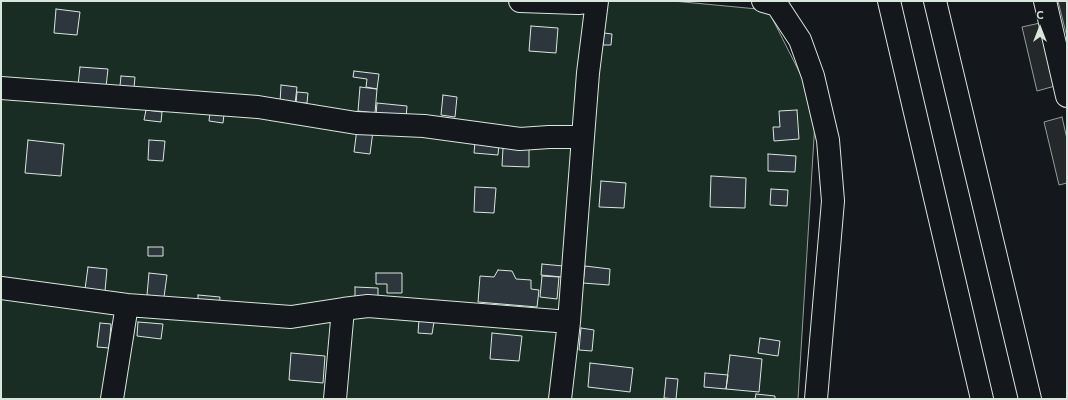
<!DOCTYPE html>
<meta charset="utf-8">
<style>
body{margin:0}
#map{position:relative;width:1068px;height:400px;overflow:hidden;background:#14181c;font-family:"Nunito Sans",sans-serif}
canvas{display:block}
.frame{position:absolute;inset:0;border:2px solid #d8e6dc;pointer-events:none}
.north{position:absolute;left:1020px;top:8px;width:40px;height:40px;-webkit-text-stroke:3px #14181c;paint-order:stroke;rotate:0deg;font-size:11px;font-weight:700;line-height:16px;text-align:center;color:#d8e6dc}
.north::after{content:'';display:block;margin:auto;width:14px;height:18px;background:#d8e6dc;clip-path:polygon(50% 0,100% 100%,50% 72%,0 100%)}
</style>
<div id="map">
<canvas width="1068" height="400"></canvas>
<div class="frame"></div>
<div class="north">С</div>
</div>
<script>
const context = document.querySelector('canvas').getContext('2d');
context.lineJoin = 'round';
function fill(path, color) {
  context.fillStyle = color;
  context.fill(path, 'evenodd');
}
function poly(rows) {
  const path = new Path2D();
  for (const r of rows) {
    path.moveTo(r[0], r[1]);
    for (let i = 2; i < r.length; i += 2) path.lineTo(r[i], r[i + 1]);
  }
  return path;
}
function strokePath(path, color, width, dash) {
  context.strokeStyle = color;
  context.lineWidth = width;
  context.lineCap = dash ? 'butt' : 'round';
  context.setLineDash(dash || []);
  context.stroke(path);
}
const green = poly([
 [1,1,673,1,768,10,816,105,798,399,1,399,1,1]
]);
const parking = poly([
 [1058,1,1067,1,1067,37,1058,1],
 [1040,23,1055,86,1037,91,1022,27,1040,23],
 [1062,117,1067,139,1067,183,1059,185,1044,122,1062,117]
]);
const building = poly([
 [56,9,80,12,77,35,54,33,56,9],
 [531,26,558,28,556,53,529,51,531,26],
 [604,33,612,34,611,45,603,45,604,33],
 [80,67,108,69,106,87,78,85,80,67],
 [354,71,379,74,377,89,366,87,367,79,353,77,354,71],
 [121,76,135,77,134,88,120,86,121,76],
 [281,85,297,87,295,104,280,103,281,85],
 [360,87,377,89,375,113,358,111,360,87],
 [297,92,308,93,307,103,296,103,297,92],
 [443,95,457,97,455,117,441,115,443,95],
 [377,103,407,106,406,118,376,115,377,103],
 [146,110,162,112,161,122,144,120,146,110],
 [797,110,799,139,774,141,773,127,780,127,779,111,797,110],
 [210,112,224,114,223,123,209,121,210,112],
 [357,129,373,131,370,154,354,152,357,129],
 [28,140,64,144,61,176,25,173,28,140],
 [149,140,165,141,163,161,148,160,149,140],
 [475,142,499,144,498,155,474,153,475,142],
 [503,148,529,149,529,167,502,166,503,148],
 [768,154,796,156,795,172,768,171,768,154],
 [711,176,746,178,745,208,710,207,711,176],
 [601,181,626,183,624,208,599,207,601,181],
 [475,187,496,188,494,213,474,212,475,187],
 [771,189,788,190,787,206,770,205,771,189],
 [148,247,163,247,163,256,148,256,148,247],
 [542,264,563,266,562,277,541,275,542,264],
 [585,266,610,269,609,285,583,283,585,266],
 [88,267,107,269,105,291,85,289,88,267],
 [498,270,512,271,516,279,531,280,531,289,539,290,537,307,478,302,480,276,494,277,498,270],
 [149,273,167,275,164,297,147,295,149,273],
 [376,273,402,273,402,293,387,293,387,284,376,284,376,273],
 [542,276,559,277,557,299,540,297,542,276],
 [355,287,378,288,378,300,355,300,355,287],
 [198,295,220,297,219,305,198,303,198,295],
 [419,320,434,322,432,334,418,333,419,320],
 [138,322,163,324,161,339,137,336,138,322],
 [100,323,111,324,109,348,97,347,100,323],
 [581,328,594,330,592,351,579,350,581,328],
 [492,333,522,336,519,361,490,359,492,333],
 [760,338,780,341,778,356,758,353,760,338],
 [291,353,325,356,323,383,289,380,291,353],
 [730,355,762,359,759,392,726,389,730,355],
 [590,363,633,368,630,392,588,387,590,363],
 [705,373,728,375,726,389,704,387,705,373],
 [666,378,678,379,676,399,664,398,666,378],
 [756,394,775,396,775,399,755,399,756,394]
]);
const minor = poly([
 [520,1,578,3,595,1],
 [763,1,777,5,800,40,813,76,828,140,833,201,816,399],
 [1045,1,1067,96],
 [1,88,258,107,356,123,424,126,520,139,549,137,583,137,588,73,597,1],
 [1,288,127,305,291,317,343,309,368,306,569,322],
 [112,399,127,305],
 [335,399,343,309],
 [560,399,569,322,583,137]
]);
const highway = poly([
 [889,1,982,399],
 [935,1,1030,399]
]);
fill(green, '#1a2d24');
strokePath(green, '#939e99', 1);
fill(parking, '#24282b');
strokePath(parking, '#939e99', 1);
fill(building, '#2c363c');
strokePath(building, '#d8e6dc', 1);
strokePath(minor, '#d8e6dc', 24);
strokePath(highway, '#d8e6dc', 24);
strokePath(minor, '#14181c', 22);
strokePath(highway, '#14181c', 22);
</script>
